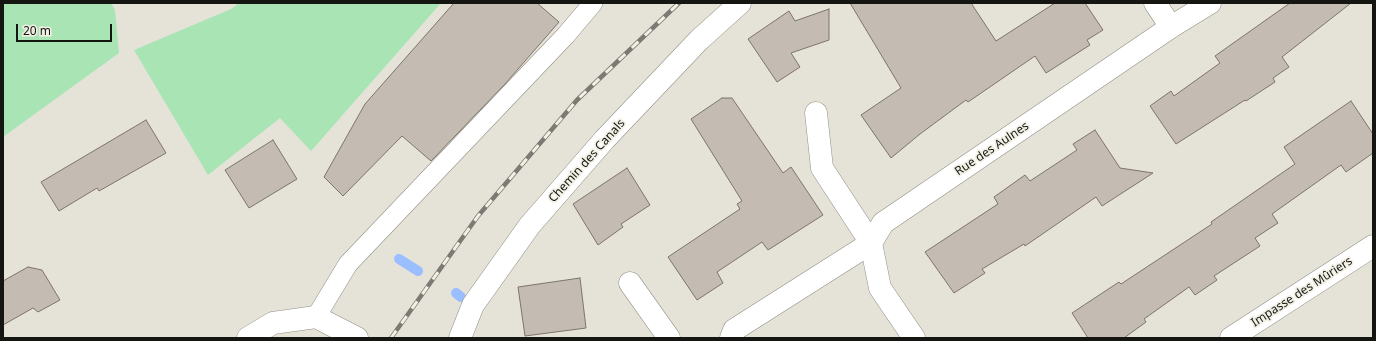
<!DOCTYPE html>
<meta charset="utf-8">
<style>
body{margin:0}
#map{position:relative;width:1376px;height:341px;overflow:hidden;background:#e5e3d8;font-family:"Noto Sans",sans-serif}
canvas{display:block}
.frame{position:absolute;inset:0;border:4px solid #151511;pointer-events:none}
.scale{position:absolute;left:16px;top:24px;width:96px;height:18px;box-sizing:border-box;border:2px solid #151511;border-top:0;padding-left:5px;font-size:12px;line-height:14px;white-space:nowrap;color:#151511;-webkit-text-stroke:3px #f2f0e5;paint-order:stroke}
</style>
<div id="map">
<canvas width="1376" height="341"></canvas>
<div class="frame"></div>
<div class="scale">20 m</div>
</div>
<script>
const context = document.querySelector('canvas').getContext('2d');
context.lineJoin = 'round';
function fill(path, color) {
  context.fillStyle = color;
  context.fill(path, 'evenodd');
}
function poly(rows) {
  const path = new Path2D();
  for (const r of rows) {
    path.moveTo(r[0], r[1]);
    for (let i = 2; i < r.length; i += 2) path.lineTo(r[i], r[i + 1]);
  }
  return path;
}
function strokePath(path, color, width, dash) {
  context.strokeStyle = color;
  context.lineWidth = width;
  context.lineCap = dash ? 'butt' : 'round';
  context.setLineDash(dash || []);
  context.stroke(path);
}
function write(font, color, halo, rows, align = 'center') {
  context.font = font + ' "Noto Sans",sans-serif';
  context.lineWidth = 3.5;
  context.setLineDash([]);
  context.textBaseline = 'middle';
  context.strokeStyle = halo;
  context.fillStyle = color;
  for (const [text, x, y, turn = 0] of rows) {
    context.save();
    context.translate(x, y);
    context.rotate((+turn || 0) * Math.PI / 180);
    context.textAlign = isNaN(turn) ? turn : align;
    if (halo) context.strokeText(text, 0, 0);
    context.fillText(text, 0, 0);
    context.restore();
  }
}
const green = poly([
 [3,3,111,3,115,10,119,53,3,137],
 [239,3,441,3,311,151,280,118,208,175,134,50,231,9]
]);
const stream = poly([
 [399,259,418,271],
 [456,293,461,297]
]);
const building = poly([
 [454,3,537,3,559,22,505,84,431,161,402,136,343,196,324,177,365,104,454,3],
 [850,3,971,3,996,41,1055,3,1085,3,1103,30,1087,40,1090,45,1046,73,1035,56,968,102,966,100,920,134,891,158,861,115,901,88,850,3],
 [1290,3,1351,3,1282,57,1289,67,1273,78,1275,82,1246,101,1245,100,1176,144,1150,106,1171,91,1174,96,1220,63,1215,56,1290,3],
 [829,9,829,40,791,53,800,67,777,82,748,39,789,11,795,21,829,9],
 [722,98,732,98,783,173,791,167,823,215,768,250,762,242,717,272,723,283,697,300,668,257,740,209,737,204,742,201,691,119,722,98],
 [1351,101,1373,134,1373,153,1346,172,1341,165,1272,214,1278,223,1255,238,1260,246,1214,276,1217,280,1195,295,1189,287,1144,319,1146,322,1124,338,1088,338,1072,313,1119,282,1121,284,1212,224,1211,222,1295,164,1284,147,1351,101],
 [146,120,166,153,99,191,97,188,59,211,41,182,146,120],
 [1095,130,1120,168,1153,173,1102,206,1096,197,1025,246,1024,244,982,269,985,273,954,293,925,252,998,204,994,197,1025,175,1030,181,1077,150,1073,144,1095,130],
 [273,140,297,179,249,208,225,170,273,140],
 [627,168,650,205,621,224,623,227,598,245,573,204,627,168],
 [28,267,42,270,60,300,38,312,33,308,3,325,3,281,28,267],
 [580,278,586,328,525,336,518,287,580,278]
]);
const service = poly([
 [316,317,348,264,566,35,593,3]
]);
const minor = poly([
 [1155,3,1171,27],
 [630,283,669,338],
 [248,338,273,323,316,317,357,338],
 [460,338,473,305,530,225,605,139,699,40,740,3],
 [731,338,734,330,871,243,822,168,816,113],
 [914,338,880,288,871,243,883,223,1171,27,1210,3],
 [1231,338,1373,246]
]);
const rail = poly([
 [391,338,478,216,577,100,679,3]
]);
const streetNames = [
 ["Rue des Aulnes",992,149,-34],
 ["Chemin des Canals",587,161,-48],
 ["Impasse des Mûriers",1302,292,-33]
];
fill(green, '#a9e4b4');
strokePath(stream, '#9abeff', 10);
fill(building, '#c4bbb3');
strokePath(building, '#7c736c', 1);
strokePath(service, '#908f84', 20);
strokePath(minor, '#908f84', 23);
strokePath(service, '#fff', 19);
strokePath(minor, '#fff', 22);
strokePath(rail, '#7b7a73', 4.5);
strokePath(rail, '#f2f0e5', 3, [9]);
write('12px', '#151511', '#f2f0e5', streetNames);
</script>
